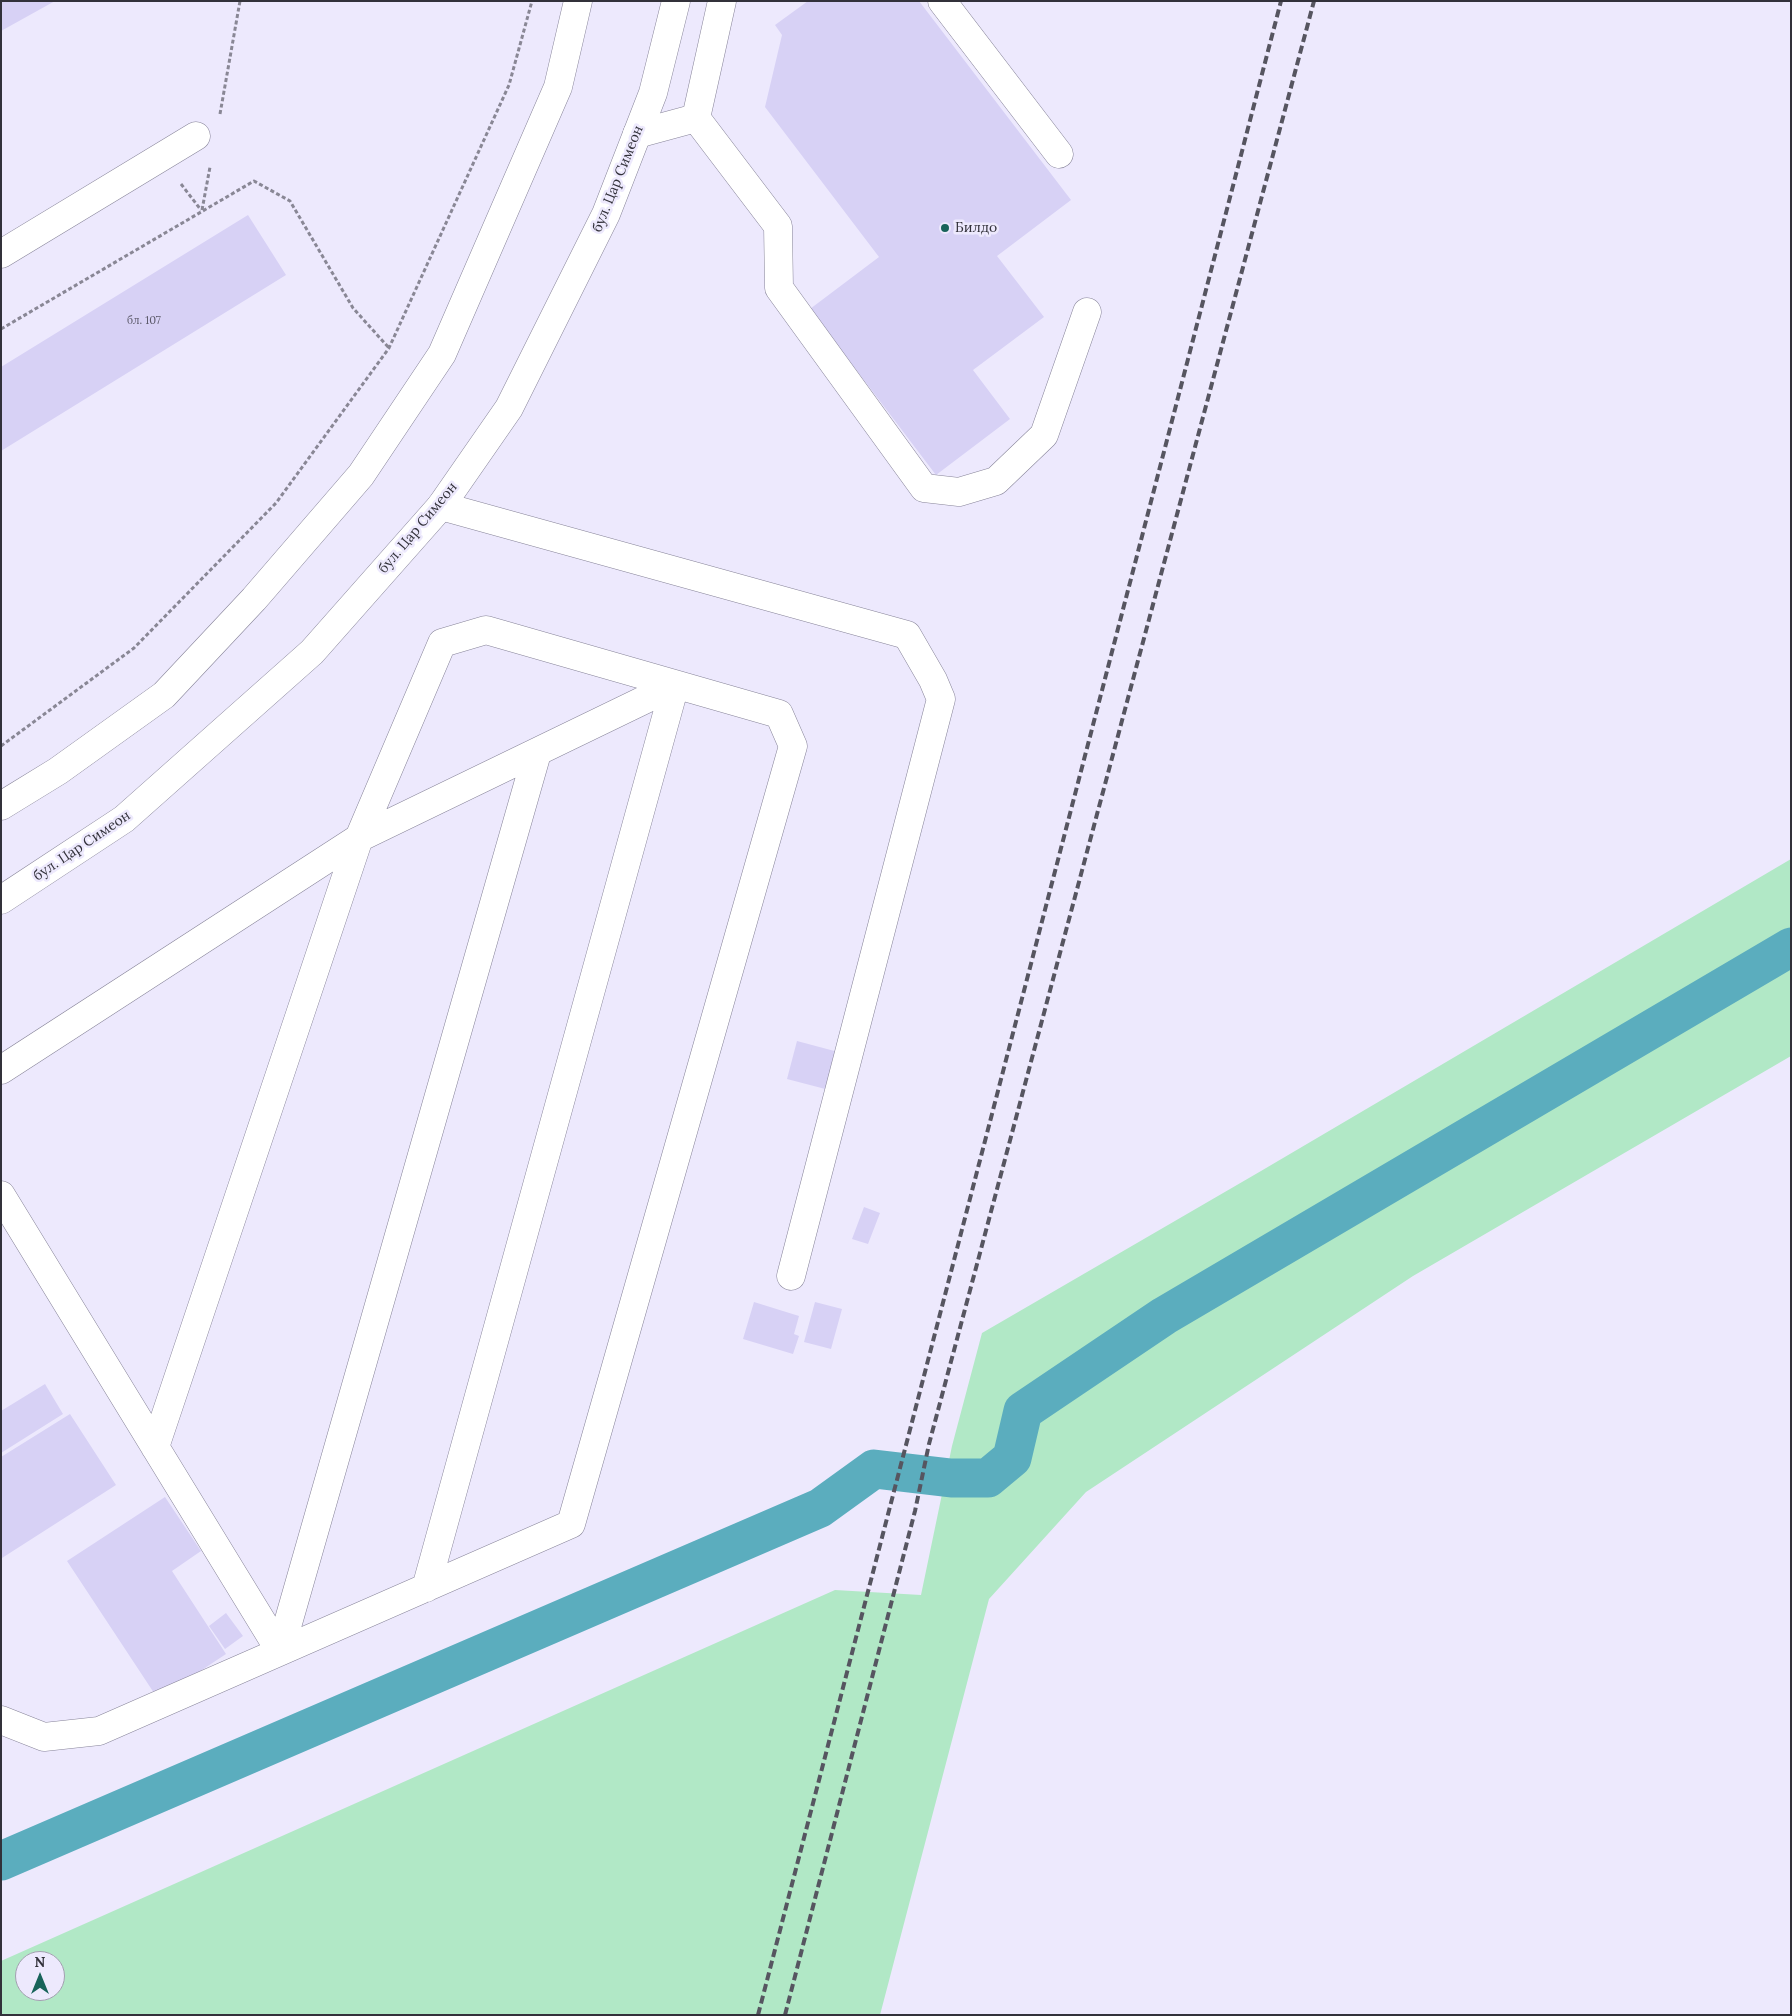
<!DOCTYPE html>
<meta charset="utf-8">
<style>
body{margin:0}
#map{position:relative;width:1792px;height:2016px;overflow:hidden;background:#ede9fd;font-family:Lora,serif}
canvas{display:block}
.frame{position:absolute;inset:0;border:2px solid #32313a;pointer-events:none}
.north{position:absolute;left:15px;top:1951px;width:50px;height:50px;box-sizing:border-box;background:#ede9fd;border:1px solid #a29faf;border-radius:50%;rotate:0deg;font-size:14px;font-weight:700;line-height:20px;text-align:center;color:#32313a}
.north::after{content:'';display:block;margin:auto;width:18px;height:22px;background:#18635a;clip-path:polygon(50% 0,100% 100%,50% 72%,0 100%)}
</style>
<div id="map">
<canvas width="1792" height="2016"></canvas>
<div class="frame"></div>
<div class="north">N</div>
</div>
<script>
const context = document.querySelector('canvas').getContext('2d');
context.lineJoin = 'round';
function fill(path, color) {
  context.fillStyle = color;
  context.fill(path, 'evenodd');
}
function poly(rows) {
  const path = new Path2D();
  for (const r of rows) {
    path.moveTo(r[0], r[1]);
    for (let i = 2; i < r.length; i += 2) path.lineTo(r[i], r[i + 1]);
  }
  return path;
}
function strokePath(path, color, width, dash) {
  context.strokeStyle = color;
  context.lineWidth = width;
  context.lineCap = dash ? 'butt' : 'round';
  context.setLineDash(dash || []);
  context.stroke(path);
}
function write(font, color, halo, rows, align = 'center') {
  context.font = font + ' Lora,serif';
  context.lineWidth = 5;
  context.setLineDash([]);
  context.textBaseline = 'middle';
  context.strokeStyle = halo;
  context.fillStyle = color;
  for (const [text, x, y, turn = 0] of rows) {
    context.save();
    context.translate(x, y);
    context.rotate((+turn || 0) * Math.PI / 180);
    context.textAlign = isNaN(turn) ? turn : align;
    if (halo) context.strokeText(text, 0, 0);
    context.fillText(text, 0, 0);
    context.restore();
  }
}
const green = poly([
 [1791,859,1791,1056,1413,1276,1086,1492,989,1599,880,2015,1,2015,1,1961,835,1590,921,1595,952,1446,982,1333,1261,1171],
 [25,1961,55,1961,55,1991,25,1991]
]);
const canal = poly([
 [1,1861,820,1508,874,1469,951,1478,988,1478,1012,1458,1023,1411,1164,1316,1791,947]
]);
const building = poly([
 [1,1,55,1,1,31],
 [808,1,919,1,1071,200,997,256,1044,317,973,370,1010,419,936,475,810,309,879,257,765,107,782,35,775,25],
 [248,215,286,275,1,451,1,367],
 [797,1041,842,1053,833,1091,787,1079],
 [864,1207,880,1213,868,1244,852,1239],
 [754,1302,799,1316,794,1334,799,1336,793,1354,743,1339],
 [815,1302,842,1309,831,1349,804,1342],
 [45,1384,63,1414,1,1453,1,1411],
 [70,1414,116,1485,2,1558,1,1457],
 [165,1497,201,1551,172,1571,226,1654,158,1699,67,1561],
 [226,1613,243,1636,225,1649,209,1626]
]);
const path = poly([
 [220,114,240,1],
 [181,184,201,210],
 [202,210,210,167],
 [1,329,254,181,290,201,353,308,389,348],
 [1,746,134,648,276,503,389,348,509,85,532,1]
]);
const minor = poly([
 [942,1,1059,154],
 [696,118,778,226,779,288,924,488,959,492,996,481,1044,435,1087,312],
 [637,134,696,118,722,1],
 [1,254,196,136],
 [441,506,907,635,933,680,941,699,791,1276],
 [1,1070,359,838,442,643,486,630,779,714,793,746,571,1524,99,1731,44,1737,1,1720],
 [1,1195,280,1651],
 [155,1447,359,838,675,685],
 [426,1588,675,685],
 [280,1651,537,753]
]);
const major = poly([
 [1,806,58,771,164,695,254,599,361,475,442,354,558,87,578,1],
 [1,900,124,819,312,652,441,506,509,408,606,214,653,93,676,1]
]);
const rail = poly([
 [758,2015,1281,1],
 [785,2015,915,1511,929,1444,1314,1]
]);
const markers = [
 [945,228,5,"#18635a"]
];
const numberNames = [
 ["бл. 107",144,321]
];
const streetNames = [
 ["бул. Цар Симеон",618,179,-68],
 ["бул. Цар Симеон",418,528,-50],
 ["бул. Цар Симеон",82,846,-34]
];
const poiNames = [
 ["Билдо",955,228]
];
fill(green, '#b1e8c6');
strokePath(canal, '#5badbe', 39);
fill(building, '#d7d1f5');
strokePath(minor, '#878499', 29);
strokePath(major, '#878499', 29);
strokePath(path, '#898795', 3, [4, 2.5]);
strokePath(minor, '#fff', 28);
strokePath(major, '#fff', 28);
strokePath(rail, '#565560', 4, [8, 4]);
for (const [x, y, r, color] of markers) {
  const dot = new Path2D();
  dot.arc(x, y, r, 0, 2 * Math.PI);
  context.fillStyle = color;
  context.fill(dot);
  strokePath(dot, '#ede9fd', 2);
}
write('11px', '#5b5969', null, numberNames);
write('14px', '#32313a', '#ede9fd', streetNames);
write('14px', '#32313a', '#ede9fd', poiNames, 'left');
</script>
